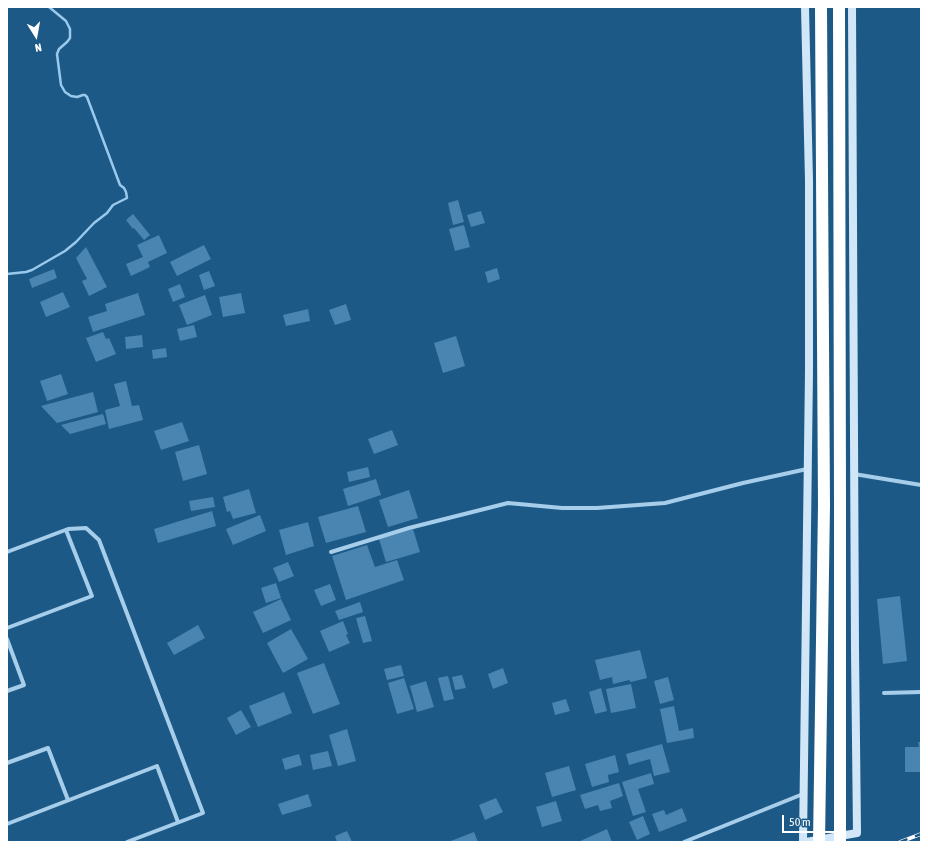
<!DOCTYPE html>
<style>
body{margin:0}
#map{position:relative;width:928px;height:849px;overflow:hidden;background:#1d5986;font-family:"Asap Condensed",sans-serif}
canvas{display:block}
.frame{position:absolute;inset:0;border:8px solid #fff;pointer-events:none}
.north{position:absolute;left:16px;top:16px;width:40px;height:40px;-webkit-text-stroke:3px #1d5986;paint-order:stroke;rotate:169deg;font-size:11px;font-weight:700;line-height:16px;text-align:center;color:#fff}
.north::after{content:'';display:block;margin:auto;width:14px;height:18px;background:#fff;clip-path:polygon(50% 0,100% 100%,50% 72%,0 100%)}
.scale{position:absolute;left:782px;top:815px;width:64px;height:18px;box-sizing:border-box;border:2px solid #fff;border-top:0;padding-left:5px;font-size:12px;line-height:14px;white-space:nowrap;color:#fff;-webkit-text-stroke:3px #1d5986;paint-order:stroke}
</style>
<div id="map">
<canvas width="928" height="849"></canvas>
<div class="frame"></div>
<div class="north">N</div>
<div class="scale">50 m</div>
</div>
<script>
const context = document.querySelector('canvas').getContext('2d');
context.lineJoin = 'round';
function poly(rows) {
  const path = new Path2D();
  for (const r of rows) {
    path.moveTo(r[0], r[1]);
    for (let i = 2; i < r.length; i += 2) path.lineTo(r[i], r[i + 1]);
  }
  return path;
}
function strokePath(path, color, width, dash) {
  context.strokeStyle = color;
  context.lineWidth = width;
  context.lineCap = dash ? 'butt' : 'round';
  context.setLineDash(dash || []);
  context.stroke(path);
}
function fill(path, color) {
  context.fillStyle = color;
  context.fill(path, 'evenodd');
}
const stream = poly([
 [7,274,26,272,32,270,65,251,76,242,94,223,107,213,113,205,127,198,126,192,124,188,120,185,87,97,85,95,83,95,77,97,71,96,65,92,61,85,57,54,59,49,67,42,70,38,70,29,66,21,49,7]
]);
const building = poly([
 [458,200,464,222,453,225,448,203],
 [481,211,485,223,471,227,467,215],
 [133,214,150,235,144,240,134,228,133,229,126,220],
 [464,225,470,247,455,251,449,229],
 [159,235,167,253,148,262,150,267,131,276,126,264,143,257,137,245],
 [204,245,211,259,177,276,170,262],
 [86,247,107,287,89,296,82,281,87,279,76,258],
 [497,268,500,279,488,283,485,272],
 [54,269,57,278,32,288,29,279],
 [209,271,215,286,204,290,199,275],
 [180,284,185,297,173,302,168,289],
 [63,292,70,307,46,317,40,302],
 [138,293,145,315,93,332,88,317,107,311,105,304],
 [241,293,245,313,223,317,219,297],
 [205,295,212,315,187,325,179,305],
 [346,304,351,320,335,325,329,310],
 [308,309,310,321,286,326,283,315],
 [194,325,197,337,180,341,177,329],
 [103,332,106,339,109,338,116,354,96,362,86,338],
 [142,335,143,347,126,349,125,337],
 [456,336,465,366,443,373,434,343],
 [166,348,167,357,153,359,152,350],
 [61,374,68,394,47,401,40,381],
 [126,381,132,406,139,405,143,420,109,429,105,410,120,406,114,384],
 [93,392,98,412,57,423,41,406],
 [103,414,106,424,70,434,61,425],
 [182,422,189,441,161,450,154,431],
 [392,430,398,445,374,454,368,439],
 [199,445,207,474,183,481,175,452],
 [368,467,370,477,349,482,347,472],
 [376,479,381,495,348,506,343,489],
 [249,489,256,513,233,519,230,511,227,512,223,497],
 [409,490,418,518,388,527,379,500],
 [213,497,215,507,191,511,189,501],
 [358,506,366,532,326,543,318,517],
 [212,511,216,526,158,543,154,529],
 [260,515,266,531,233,545,226,529],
 [308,522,314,546,286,555,279,530],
 [413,529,420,552,386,562,379,539],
 [367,545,375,567,397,560,404,580,346,600,332,556],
 [288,562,294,576,279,582,273,568],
 [276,583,281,598,266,603,261,588],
 [330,584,336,600,321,606,314,590],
 [900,596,907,661,883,664,877,599],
 [281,599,291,620,263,633,253,612],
 [360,602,363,612,339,620,335,611],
 [365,616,372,641,363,643,356,618],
 [343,621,348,634,346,635,350,643,329,652,320,631],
 [198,625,205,638,174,655,167,643],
 [291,629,308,659,283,673,267,643],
 [640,650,647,678,631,682,629,680,613,684,612,677,600,680,595,660],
 [324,663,340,704,313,714,297,673],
 [401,665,404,676,387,680,384,669],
 [503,668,508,683,493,689,488,674],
 [462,675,466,688,455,690,452,677],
 [448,676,454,699,444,701,438,678],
 [668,677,674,700,660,704,654,681],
 [404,678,414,709,397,714,388,683],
 [426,681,434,707,417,712,410,686],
 [631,684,636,708,611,713,606,689],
 [601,688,607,711,595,714,589,692],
 [284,692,292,713,258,727,249,706],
 [566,699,570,711,555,715,552,703],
 [674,706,679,731,693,728,694,738,667,743,660,709],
 [241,710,251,727,236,735,227,718],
 [347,729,356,761,338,766,329,735],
 [918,742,921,742,921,772,905,772,905,747,919,747],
 [662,744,670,772,654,776,650,759,629,765,626,754],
 [328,751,332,766,313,770,310,755],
 [299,754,302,765,285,770,282,759],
 [615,755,619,772,608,775,609,782,592,787,585,764],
 [569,766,576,790,552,797,545,773],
 [651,773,654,784,638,789,646,812,633,816,622,782],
 [619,783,623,796,610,801,612,808,600,811,598,805,585,809,580,795],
 [308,794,312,806,282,815,278,804],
 [496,798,503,812,485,820,479,805],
 [556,801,562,821,542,827,536,807],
 [682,808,687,821,659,832,652,814,664,810,666,815],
 [643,816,650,834,637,840,629,822],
 [607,829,612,842,578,842],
 [347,831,352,842,337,842,335,836],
 [474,832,478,842,448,842]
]);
const street = poly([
 [854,474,921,485],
 [7,552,68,529,86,528,99,540,203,813,127,842],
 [331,552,409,528,508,503,562,508,597,508,665,503,743,483,807,469],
 [7,628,92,596,66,530],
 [7,639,24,685,7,691],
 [884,693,921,692],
 [7,763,48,748,68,800],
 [7,824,157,766,178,822],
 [684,842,803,794]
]);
const secondary = poly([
 [803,842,809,371,809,181,805,7],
 [806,842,857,833,855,649,852,7]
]);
const highway = poly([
 [821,7,824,505],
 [839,7,840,504]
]);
const rail = poly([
 [900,842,921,834]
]);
const highwayBridge = poly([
 [840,504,840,842],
 [819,842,824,505]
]);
strokePath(stream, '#99caed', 2.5);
fill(building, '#4a85b1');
strokePath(street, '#a6ceeb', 4);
strokePath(secondary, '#d1e7f8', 8);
strokePath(highway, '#fff', 12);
strokePath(rail, '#fff', 4);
strokePath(rail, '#1d5986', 2.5, [8]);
strokePath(highwayBridge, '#fff', 12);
</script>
